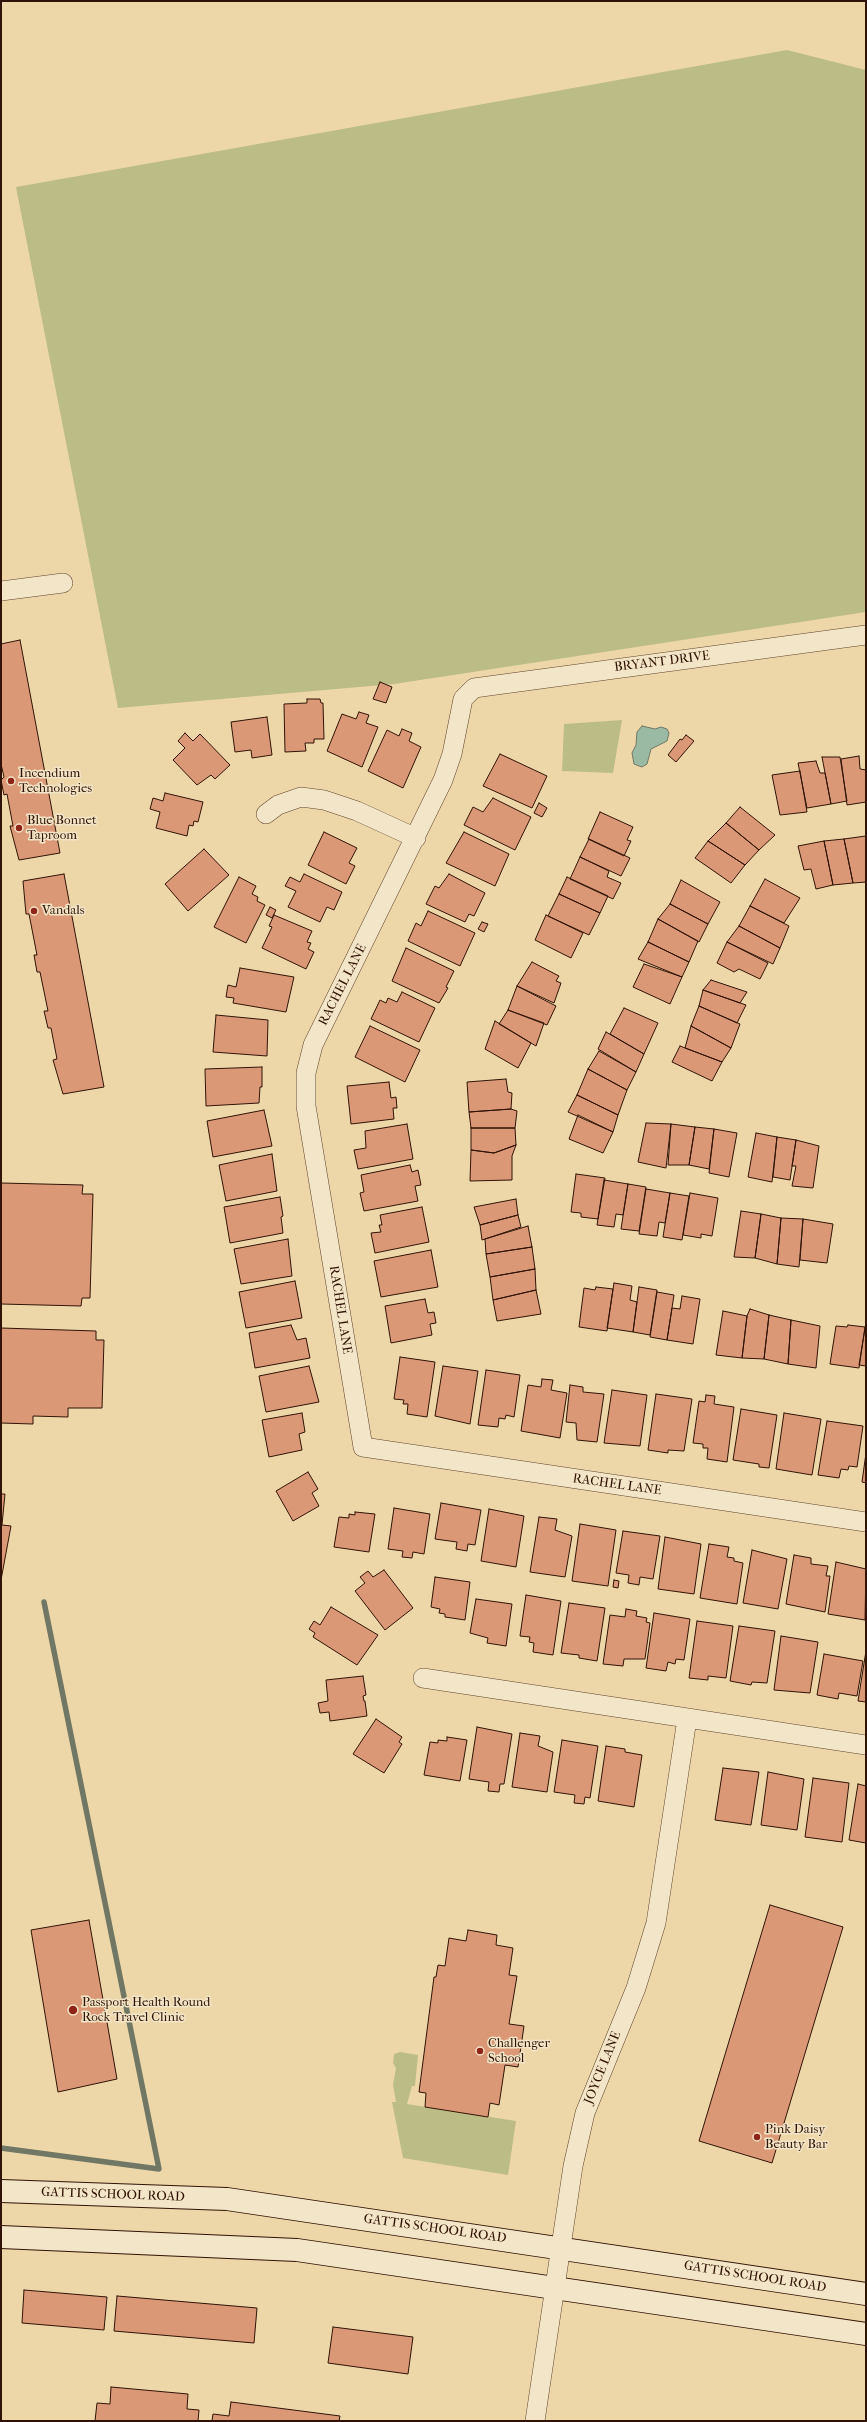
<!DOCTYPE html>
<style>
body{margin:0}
#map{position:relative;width:867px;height:2422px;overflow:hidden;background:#edd7a9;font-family:"IM FELL French Canon",serif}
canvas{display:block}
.frame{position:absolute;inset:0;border:2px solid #301304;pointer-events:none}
</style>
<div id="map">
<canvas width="867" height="2422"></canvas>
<div class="frame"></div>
</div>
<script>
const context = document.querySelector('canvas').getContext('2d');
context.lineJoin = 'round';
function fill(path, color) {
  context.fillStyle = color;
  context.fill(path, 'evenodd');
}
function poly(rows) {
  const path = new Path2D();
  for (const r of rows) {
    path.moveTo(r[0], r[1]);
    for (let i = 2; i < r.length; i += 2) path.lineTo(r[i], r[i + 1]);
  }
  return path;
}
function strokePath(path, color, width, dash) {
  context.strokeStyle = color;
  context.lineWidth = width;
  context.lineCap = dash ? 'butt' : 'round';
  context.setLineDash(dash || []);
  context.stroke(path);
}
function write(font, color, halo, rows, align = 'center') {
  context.font = font + ' "IM FELL French Canon",serif';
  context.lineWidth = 3;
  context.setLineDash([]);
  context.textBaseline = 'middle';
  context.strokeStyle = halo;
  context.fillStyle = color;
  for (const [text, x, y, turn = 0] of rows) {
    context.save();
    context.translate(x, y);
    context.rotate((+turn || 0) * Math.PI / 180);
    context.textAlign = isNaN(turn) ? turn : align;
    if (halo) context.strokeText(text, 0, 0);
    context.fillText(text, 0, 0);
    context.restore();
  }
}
const green = poly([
 [787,50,866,70,866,612,394,684,118,708,16,187],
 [622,720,613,773,562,771,564,724],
 [400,2052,418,2055,415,2086,412,2086,407,2104,516,2121,508,2175,403,2158,392,2102,396,2102,393,2085,396,2068,393,2063,394,2054]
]);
const water = poly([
 [642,726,655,729,661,727,667,729,669,733,667,741,651,749,647,764,642,767,634,764,632,753,636,745,637,732,642,726]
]);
const stream = poly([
 [1,2148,159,2169,44,1602]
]);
const building = poly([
 [20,640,60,853,19,860,10,826,13,826,7,794,4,795,1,780,4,777,1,764,1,644,20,640],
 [380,682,392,687,386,703,373,699,380,682],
 [307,699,320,699,321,703,323,703,324,739,314,739,314,743,305,743,306,751,285,752,284,704,307,703,307,699],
 [359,712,369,715,366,723,378,727,362,767,327,751,342,714,356,719,359,712],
 [267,717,272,755,252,758,251,750,235,752,231,722,267,717],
 [402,729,412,733,409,741,421,747,403,788,368,771,387,730,399,736,402,729],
 [185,733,193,741,200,734,230,765,215,779,211,775,197,785,173,760,185,748,178,741,185,733],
 [686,735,694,741,676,762,668,755,680,739,682,740,686,735],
 [500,754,547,776,532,808,483,786,500,754],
 [859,756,860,769,866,770,866,802,847,805,841,759,859,756],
 [822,757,840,757,847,801,831,804,822,757],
 [816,761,820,773,825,773,831,804,807,808,798,763,816,761],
 [800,771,807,812,780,815,772,775,800,771],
 [165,793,203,802,198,822,194,821,193,826,189,825,187,836,156,828,160,812,150,809,153,798,163,801,165,793],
 [493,798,531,817,515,850,464,825,473,807,483,812,493,798],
 [539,803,547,808,542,817,534,813,539,803],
 [740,807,775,835,759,850,726,823,740,807],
 [600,812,633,827,627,840,631,841,624,856,588,839,600,812],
 [726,823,759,850,745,865,708,841,726,823],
 [324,832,357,848,349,863,355,866,346,884,308,865,324,832],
 [464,832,509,854,495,886,446,863,464,832],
 [866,836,866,882,853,883,844,839,866,836],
 [589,839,630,858,621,876,580,857,589,839],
 [844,839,853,883,833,885,824,841,844,839],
 [708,841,745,865,731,883,695,858,708,841],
 [824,841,833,885,816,889,811,869,804,870,798,846,824,841],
 [204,849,229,875,188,911,165,884,204,849],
 [580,857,609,871,607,877,621,883,613,899,570,879,580,857],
 [64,874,104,1087,63,1094,53,1060,57,1059,51,1028,48,1028,44,1011,48,1011,40,972,37,972,34,955,37,955,29,914,26,914,23,881,64,874],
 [304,874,342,892,334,910,327,907,320,922,288,907,296,891,285,886,290,877,300,882,304,874],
 [449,874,485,893,474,916,469,914,465,922,426,904,435,886,439,888,449,874],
 [239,877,256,886,252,894,258,897,257,901,265,905,246,943,214,927,239,877],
 [567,877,608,896,600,913,559,894,567,877],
 [765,879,800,898,784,923,750,906,765,879],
 [681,880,720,902,708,924,670,904,681,880],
 [559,894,600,913,589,935,548,916,559,894],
 [670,904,708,924,699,942,658,919,670,904],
 [750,906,789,926,780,948,739,926,750,906],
 [270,907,276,910,272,918,266,915,270,907],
 [428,911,475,933,460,966,408,941,416,923,421,926,428,911],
 [274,915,312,931,307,942,311,943,308,949,314,952,306,969,262,948,272,927,269,926,274,915],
 [546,915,583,933,571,958,535,940,546,915],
 [658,919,698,941,689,962,648,942,658,919],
 [482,922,488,924,484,932,478,929,482,922],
 [739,926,780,948,773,964,727,942,739,926],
 [648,942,689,962,682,977,638,959,648,942],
 [727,942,768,963,760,979,739,969,734,972,717,963,727,942],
 [406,948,454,971,446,987,448,988,439,1003,392,981,406,948],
 [532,962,559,976,556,981,561,983,554,1003,517,986,532,962],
 [644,964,682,977,670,1004,633,987,644,964],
 [240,968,294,977,286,1012,233,1003,234,998,226,997,228,985,236,987,240,968],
 [711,980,747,992,740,1003,703,990,711,980],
 [517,986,556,1006,547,1025,508,1010,517,986],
 [703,990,746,1005,737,1023,699,1006,703,990],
 [402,992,435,1008,419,1042,371,1019,380,1000,386,1003,388,998,397,1002,402,992],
 [699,1006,740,1024,731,1048,691,1026,699,1006],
 [624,1008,658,1023,644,1054,610,1034,624,1008],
 [508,1010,544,1023,536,1046,499,1024,508,1010],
 [216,1015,268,1020,267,1056,213,1052,216,1015],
 [495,1021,531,1043,518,1068,485,1049,495,1021],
 [370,1026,420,1050,405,1082,355,1057,370,1026],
 [691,1026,731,1048,722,1062,685,1048,691,1026],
 [606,1032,644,1054,636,1072,598,1049,606,1032],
 [680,1046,722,1062,712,1081,672,1062,680,1046],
 [599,1051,636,1072,627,1090,588,1069,599,1051],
 [262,1067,262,1087,260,1087,259,1103,206,1106,205,1069,262,1067],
 [588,1069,627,1090,618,1115,577,1095,588,1069],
 [506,1079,508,1092,512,1093,511,1109,469,1112,467,1082,506,1079],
 [389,1082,391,1098,396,1097,397,1108,393,1108,394,1119,351,1124,347,1086,389,1082],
 [577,1095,618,1115,613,1132,568,1112,577,1095],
 [511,1109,517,1111,515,1128,471,1128,469,1112,511,1109],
 [264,1110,272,1146,213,1157,207,1121,264,1110],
 [578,1115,613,1132,603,1153,569,1139,578,1115],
 [646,1123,671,1124,666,1168,638,1162,646,1123],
 [407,1124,413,1159,358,1169,354,1150,366,1148,365,1131,407,1124],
 [671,1124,695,1127,689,1165,668,1165,671,1124],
 [695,1127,714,1129,709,1169,689,1165,695,1127],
 [471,1128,515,1128,516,1145,494,1153,471,1150,471,1128],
 [714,1129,737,1133,729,1177,709,1173,714,1129],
 [756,1133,777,1137,772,1182,748,1177,756,1133],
 [777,1137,796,1140,790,1180,773,1177,777,1137],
 [796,1140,819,1146,813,1188,792,1186,796,1166,792,1166,796,1140],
 [516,1145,512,1156,512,1180,470,1181,471,1150,494,1153,516,1145],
 [272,1154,277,1191,226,1201,219,1165,272,1154],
 [410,1165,412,1172,418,1170,421,1185,415,1186,418,1201,364,1211,360,1193,364,1192,361,1175,410,1165],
 [576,1174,605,1178,598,1219,581,1217,581,1213,571,1212,576,1174],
 [604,1180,628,1184,623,1215,616,1214,614,1227,597,1225,604,1180],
 [1,1183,83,1185,82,1194,93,1194,90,1298,82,1298,81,1306,1,1304,1,1183],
 [628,1184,646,1187,639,1231,621,1229,628,1184],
 [646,1189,670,1193,665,1223,659,1222,657,1236,639,1234,646,1189],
 [670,1193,689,1196,682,1240,663,1237,670,1193],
 [690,1193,718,1198,712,1236,701,1234,701,1238,683,1235,690,1193],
 [280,1197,283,1216,281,1217,283,1233,230,1243,224,1207,280,1197],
 [516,1199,518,1215,480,1225,474,1207,516,1199],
 [422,1207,429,1242,375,1253,371,1233,381,1232,379,1225,382,1225,380,1215,422,1207],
 [741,1211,761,1214,755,1258,734,1257,741,1211],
 [761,1214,781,1218,777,1264,755,1258,761,1214],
 [518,1215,521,1227,482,1240,480,1225,518,1215],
 [781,1218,803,1219,799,1267,777,1264,781,1218],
 [803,1219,833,1224,827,1263,800,1260,803,1219],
 [528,1226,532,1247,486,1254,485,1239,528,1226],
 [288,1239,292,1276,241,1284,234,1249,288,1239],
 [532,1247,535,1269,490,1277,486,1254,532,1247],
 [431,1250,438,1287,381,1297,374,1261,431,1250],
 [535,1269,536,1290,493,1300,490,1277,535,1269],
 [295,1281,302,1318,246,1328,239,1292,295,1281],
 [614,1283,632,1286,630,1300,637,1302,633,1332,607,1328,614,1283],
 [596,1287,613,1289,607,1331,579,1327,584,1288,595,1290,596,1287],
 [639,1287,657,1290,650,1335,633,1332,639,1287],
 [536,1290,541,1314,497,1321,493,1300,536,1290],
 [657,1292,674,1295,667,1340,650,1337,657,1292],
 [682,1296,700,1299,693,1344,667,1340,672,1308,680,1309,682,1296],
 [425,1299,428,1313,434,1312,436,1323,430,1324,432,1335,391,1343,385,1306,425,1299],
 [750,1309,769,1315,764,1359,742,1358,747,1316,750,1309],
 [723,1311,747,1316,742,1358,716,1355,723,1311],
 [769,1315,791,1320,788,1364,764,1359,769,1315],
 [791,1320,820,1326,816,1368,788,1364,791,1320],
 [866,1322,866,1366,859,1365,866,1322],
 [291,1325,297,1340,306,1338,310,1358,255,1368,249,1333,291,1325],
 [848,1325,865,1327,859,1368,830,1364,836,1326,847,1327,848,1325],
 [1,1328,96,1331,96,1340,104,1340,102,1408,68,1408,68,1417,33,1416,33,1424,1,1423,1,1328],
 [400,1357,435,1362,427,1417,407,1414,408,1404,403,1404,404,1400,394,1399,400,1357],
 [309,1366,319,1402,266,1412,259,1376,309,1366],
 [443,1366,478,1371,470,1424,435,1416,443,1366],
 [486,1370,520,1375,514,1417,506,1415,505,1419,499,1418,498,1427,478,1425,486,1370],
 [542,1379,553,1380,551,1390,567,1393,560,1438,521,1431,528,1385,541,1387,542,1379],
 [570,1385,583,1387,583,1392,604,1394,597,1442,577,1440,576,1423,566,1422,570,1385],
 [612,1390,647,1395,640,1446,604,1443,612,1390],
 [656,1394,692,1399,684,1451,668,1450,668,1453,648,1450,656,1394],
 [706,1395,715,1396,714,1404,734,1407,727,1462,707,1459,708,1448,703,1448,703,1444,693,1443,699,1401,705,1402,706,1395],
 [741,1409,777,1415,769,1468,759,1467,759,1464,733,1460,741,1409],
 [302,1413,305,1432,299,1434,302,1450,269,1457,262,1420,302,1413],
 [784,1413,821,1419,812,1475,776,1469,784,1413],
 [827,1421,863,1426,857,1467,849,1466,848,1470,841,1469,839,1478,818,1475,827,1421],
 [866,1453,866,1483,862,1482,866,1453],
 [308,1472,318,1489,312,1493,319,1506,293,1521,276,1491,308,1472],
 [1,1494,5,1494,2,1525,11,1526,1,1580,1,1494],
 [441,1503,481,1510,475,1545,468,1544,467,1551,456,1549,457,1542,435,1539,441,1503],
 [394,1508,430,1514,424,1554,413,1552,412,1558,402,1557,403,1551,388,1549,394,1508],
 [489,1509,524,1516,516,1567,481,1561,489,1509],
 [355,1512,375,1514,369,1552,334,1547,339,1517,349,1518,349,1514,355,1515,355,1512],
 [539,1517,557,1519,555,1530,572,1536,565,1577,530,1572,539,1517],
 [580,1524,616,1530,608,1586,572,1581,580,1524],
 [623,1531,660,1536,653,1579,640,1577,639,1585,628,1583,629,1575,616,1573,623,1531],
 [665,1537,701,1544,694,1594,658,1589,665,1537],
 [709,1544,729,1547,727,1557,734,1558,734,1561,743,1563,737,1604,700,1598,709,1544],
 [752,1550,787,1559,778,1609,743,1603,752,1550],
 [794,1555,811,1558,811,1564,828,1566,826,1576,830,1576,825,1612,786,1604,794,1555],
 [836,1562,866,1569,865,1620,828,1614,836,1562],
 [384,1570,413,1608,385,1630,355,1591,365,1583,360,1577,368,1571,373,1577,384,1570],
 [435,1577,470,1582,465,1620,445,1617,445,1614,439,1613,440,1609,431,1607,435,1577],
 [614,1580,619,1581,618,1588,613,1587,614,1580],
 [526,1595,561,1601,553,1655,533,1652,534,1643,529,1642,530,1637,520,1636,526,1595],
 [476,1599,512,1604,506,1646,487,1643,488,1638,470,1633,476,1599],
 [569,1603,605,1608,597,1661,579,1658,579,1655,561,1653,569,1603],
 [331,1607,378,1635,357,1665,313,1637,315,1633,309,1629,314,1621,320,1625,331,1607],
 [626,1609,637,1611,636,1616,647,1618,646,1622,650,1623,645,1659,624,1659,623,1666,603,1664,610,1615,625,1617,626,1609],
 [654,1613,690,1619,684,1660,676,1659,675,1664,668,1662,666,1671,646,1668,654,1613],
 [697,1621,733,1626,726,1678,708,1676,708,1680,689,1678,697,1621],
 [739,1626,775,1631,767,1683,752,1682,751,1685,730,1681,739,1626],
 [781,1636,818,1642,810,1693,774,1690,781,1636],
 [866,1651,866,1702,858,1701,866,1651],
 [824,1654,863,1661,857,1696,839,1693,838,1699,817,1695,824,1654],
 [363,1676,366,1695,363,1696,364,1701,365,1701,367,1716,330,1721,329,1712,320,1713,318,1703,328,1701,326,1680,363,1676],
 [376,1719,402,1737,399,1742,402,1744,384,1773,353,1754,376,1719],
 [477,1727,512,1734,504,1784,500,1784,499,1792,488,1791,489,1782,469,1779,477,1727],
 [520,1733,540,1736,538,1746,553,1752,547,1792,512,1787,520,1733],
 [447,1737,467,1740,460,1781,424,1775,430,1742,438,1743,438,1740,447,1741,447,1737],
 [562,1740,598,1746,590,1798,585,1797,584,1804,574,1803,575,1795,554,1792,562,1740],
 [606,1746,625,1749,625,1752,642,1755,634,1807,598,1801,606,1746],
 [723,1768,759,1772,751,1825,715,1820,723,1768],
 [768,1772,804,1779,797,1830,761,1825,768,1772],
 [813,1778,849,1783,842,1842,805,1837,813,1778],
 [858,1784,866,1786,866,1843,849,1840,858,1784],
 [770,1905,843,1927,772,2163,699,2141,770,1905],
 [89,1920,117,2079,58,2092,31,1930,89,1920],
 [468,1930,497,1935,496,1945,513,1948,509,1975,517,1976,509,2024,524,2026,518,2067,505,2065,499,2105,490,2103,488,2117,425,2107,426,2093,419,2092,434,1977,436,1977,438,1965,445,1966,449,1938,466,1941,468,1930],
 [24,2290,107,2297,104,2330,22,2323,24,2290],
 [117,2296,257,2308,254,2343,114,2331,117,2296],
 [333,2327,413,2337,408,2374,328,2363,333,2327],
 [111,2387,188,2394,187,2409,199,2410,198,2421,95,2421,97,2403,110,2404,111,2387],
 [231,2402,340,2416,339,2421,212,2421,213,2414,229,2416,231,2402]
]);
const street = poly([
 [1,591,63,583],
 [866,635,474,688,463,699,452,754,443,780,313,1045,306,1073,306,1106,363,1447,866,1522],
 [266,814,278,805,301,797,324,800,357,811,416,838],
 [423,1678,866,1745],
 [535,2421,573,2166,585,2113,636,1988,656,1923,687,1719]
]);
const secondary = poly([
 [1,2191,227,2199,866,2294],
 [1,2237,297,2250,866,2334]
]);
const markers = [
 [11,781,4,"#8f2418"],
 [19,828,4,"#8f2418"],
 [34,911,4,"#8f2418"],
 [73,2010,5,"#8f2418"],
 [480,2051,4,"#8f2418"],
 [757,2137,4,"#8f2418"]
];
const streetNames = [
 ["BRYANT DRIVE",662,662,-7],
 ["RACHEL LANE",343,985,-63],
 ["RACHEL LANE",340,1310,81],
 ["RACHEL LANE",617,1485,8],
 ["JOYCE LANE",603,2068,-68],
 ["GATTIS SCHOOL ROAD",113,2195,2],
 ["GATTIS SCHOOL ROAD",435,2229,8],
 ["GATTIS SCHOOL ROAD",755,2277,9]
];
const poiNames = [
 ["Incendium",19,774],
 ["Technologies",19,789],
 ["Blue Bonnet",27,821],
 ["Taproom",27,836],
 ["Vandals",42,911],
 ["Passport Health Round",82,2003],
 ["Rock Travel Clinic",82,2018],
 ["Challenger",488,2044],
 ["School",488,2059],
 ["Pink Daisy",765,2130],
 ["Beauty Bar",765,2145]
];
fill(green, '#bcbd86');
fill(water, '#9abaa4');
strokePath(water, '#707764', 1);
strokePath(stream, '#707764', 5.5);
fill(building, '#db9877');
strokePath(building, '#301304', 1);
strokePath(street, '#5f442d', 20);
strokePath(secondary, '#301304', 24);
strokePath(street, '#f3e5c7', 19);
strokePath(secondary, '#f3e5c7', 22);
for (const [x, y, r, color] of markers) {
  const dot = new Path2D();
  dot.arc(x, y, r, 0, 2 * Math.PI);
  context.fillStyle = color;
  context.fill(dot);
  strokePath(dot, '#f3e5c7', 1.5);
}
write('13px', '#301304', '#f3e5c7', streetNames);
write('13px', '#301304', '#f3e5c7', poiNames, 'left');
</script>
